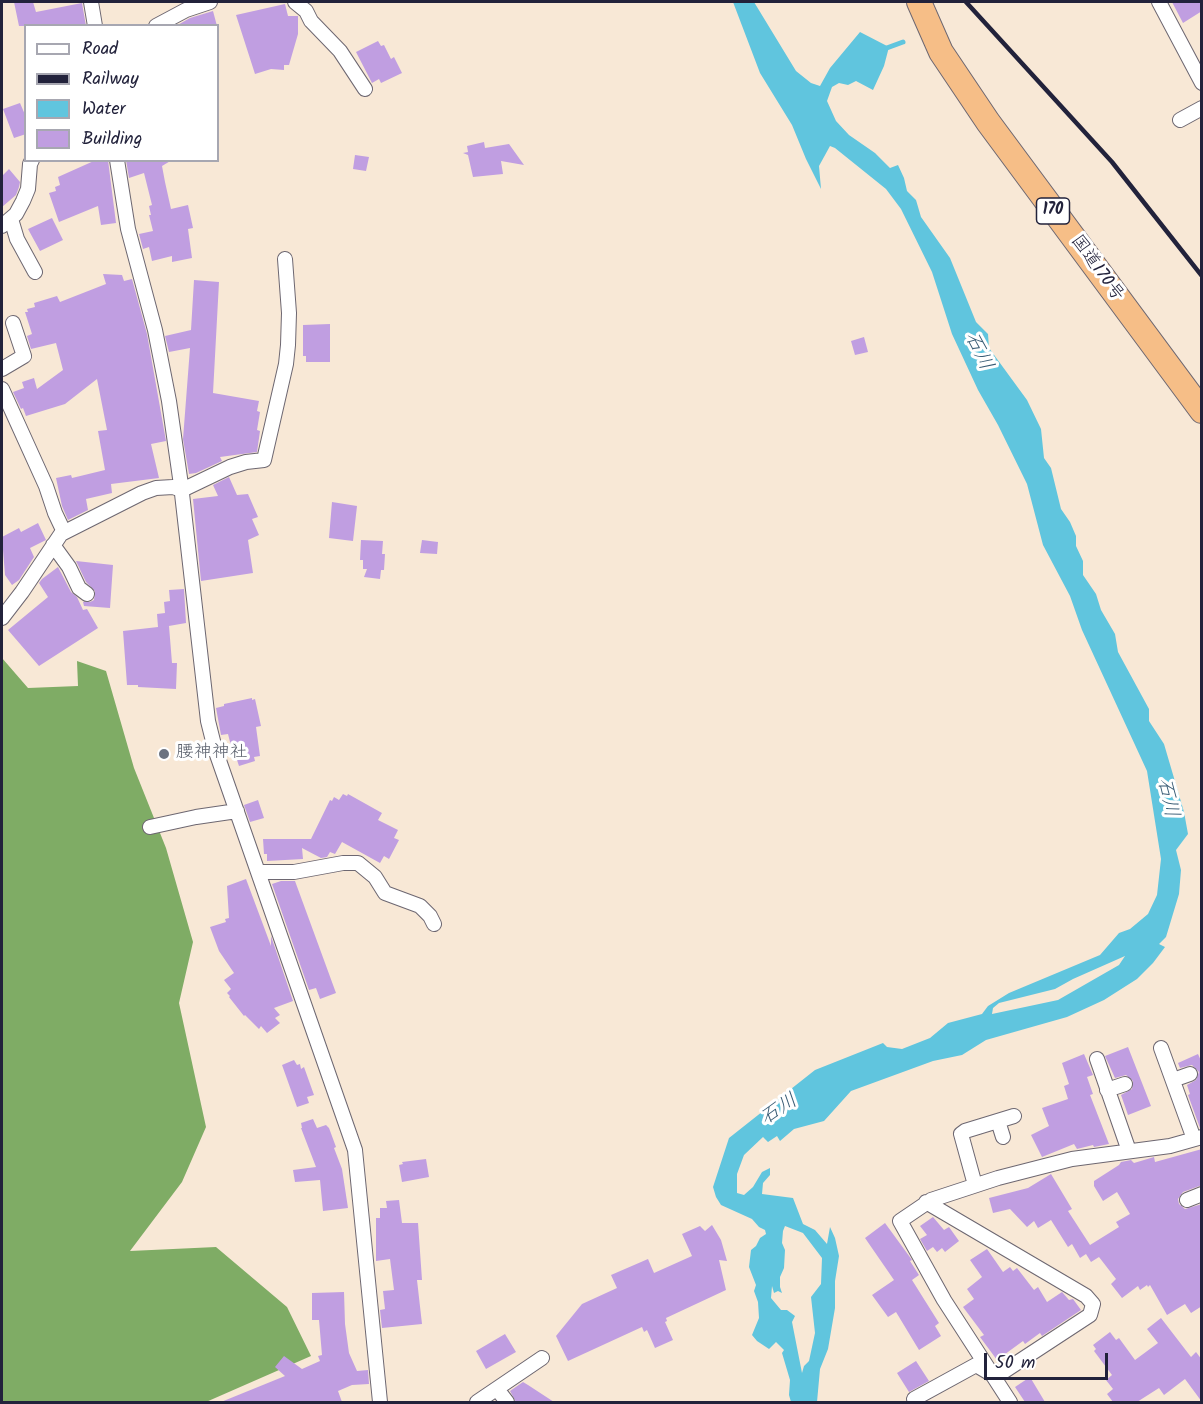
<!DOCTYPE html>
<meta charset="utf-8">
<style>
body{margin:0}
#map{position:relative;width:1203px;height:1404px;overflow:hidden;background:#f8e8d6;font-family:Kalam,sans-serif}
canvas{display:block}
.frame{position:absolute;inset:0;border:3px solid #22223b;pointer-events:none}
.legend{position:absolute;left:24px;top:24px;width:195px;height:138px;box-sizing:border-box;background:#fff;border:2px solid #a7a7b1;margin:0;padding:8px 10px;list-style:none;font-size:18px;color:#22223b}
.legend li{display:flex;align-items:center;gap:12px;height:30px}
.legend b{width:30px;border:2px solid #a7a7b1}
.scale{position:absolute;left:984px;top:1353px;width:124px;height:27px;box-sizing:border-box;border:3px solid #22223b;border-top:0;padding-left:8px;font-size:18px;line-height:21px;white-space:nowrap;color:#22223b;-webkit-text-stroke:4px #fff;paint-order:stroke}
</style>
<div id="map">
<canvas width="1203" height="1404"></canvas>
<div class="frame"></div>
<ul class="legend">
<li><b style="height:8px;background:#fff"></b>Road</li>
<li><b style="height:8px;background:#22223b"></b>Railway</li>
<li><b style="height:16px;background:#60c5de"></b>Water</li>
<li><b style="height:16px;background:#c09ee1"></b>Building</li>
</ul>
<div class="scale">50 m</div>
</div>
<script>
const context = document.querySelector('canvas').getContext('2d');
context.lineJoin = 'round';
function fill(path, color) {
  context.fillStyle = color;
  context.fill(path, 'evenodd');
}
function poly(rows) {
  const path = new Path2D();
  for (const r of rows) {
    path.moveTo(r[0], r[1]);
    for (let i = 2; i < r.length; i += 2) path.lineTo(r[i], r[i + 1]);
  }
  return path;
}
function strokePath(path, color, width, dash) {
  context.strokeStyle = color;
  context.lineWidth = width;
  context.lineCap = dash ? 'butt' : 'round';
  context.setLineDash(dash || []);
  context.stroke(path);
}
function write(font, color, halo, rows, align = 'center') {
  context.font = font + ' Kalam,"Klee One",sans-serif';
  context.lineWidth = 6;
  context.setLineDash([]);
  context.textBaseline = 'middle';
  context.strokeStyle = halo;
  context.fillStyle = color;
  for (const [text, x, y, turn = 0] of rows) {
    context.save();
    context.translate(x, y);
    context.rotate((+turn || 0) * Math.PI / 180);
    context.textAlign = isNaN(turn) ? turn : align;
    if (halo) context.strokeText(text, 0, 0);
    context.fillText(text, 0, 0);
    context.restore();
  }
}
const forest = poly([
 [2,658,28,688,78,686,77,661,106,671,134,768,166,848,193,942,179,1003,206,1127,182,1182,130,1251,216,1247,287,1307,311,1356,206,1402,2,1402]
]);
const water = poly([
 [733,2,754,2,796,71,811,83,820,86,830,68,860,32,889,47,884,66,873,90,856,81,848,85,839,83,832,87,827,101,836,121,849,135,875,153,890,168,898,165,904,178,907,191,916,200,921,217,950,258,976,322,988,334,989,348,1027,400,1041,429,1044,458,1051,468,1061,509,1070,522,1076,536,1076,546,1083,561,1083,575,1096,594,1101,610,1115,634,1118,652,1149,709,1149,721,1164,744,1184,812,1188,834,1176,850,1181,870,1179,894,1166,937,1159,944,1165,947,1153,963,1137,979,1104,1000,1067,1017,986,1040,962,1055,933,1061,851,1091,824,1121,794,1129,780,1141,777,1136,768,1142,763,1137,744,1155,737,1174,737,1193,744,1195,753,1187,762,1172,770,1168,770,1175,763,1183,762,1194,793,1198,803,1224,815,1230,827,1244,830,1227,835,1238,839,1256,835,1281,835,1308,828,1349,820,1369,817,1402,791,1402,789,1395,790,1380,782,1353,784,1350,776,1342,769,1349,757,1341,752,1335,759,1318,758,1302,754,1291,756,1285,749,1267,751,1250,756,1246,760,1238,766,1234,765,1230,759,1227,752,1219,721,1205,716,1197,713,1187,729,1138,815,1070,883,1043,887,1047,902,1049,930,1038,948,1023,982,1014,988,1006,1009,993,1100,955,1119,933,1130,929,1148,914,1157,895,1161,859,1147,771,1082,630,1070,596,1043,545,1027,484,998,425,978,390,952,334,932,272,901,209,886,189,835,148,830,146,819,166,821,189,806,159,792,125,760,73],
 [1125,956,1119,965,1058,1000,992,1014,993,1008,999,1003,1055,989,1073,979],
 [785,1226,803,1233,822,1258,821,1284,811,1297,815,1333,809,1361,804,1366,802,1373,792,1322,795,1316,787,1310,781,1310,771,1298,772,1286,774,1293,778,1291,782,1293,780,1287,780,1277,784,1268,785,1250,782,1243,783,1231]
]);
const stream = poly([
 [884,49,903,42]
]);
const building = poly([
 [14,2,33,2,36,12,82,3,86,26,19,26],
 [1172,2,1202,2,1202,11,1183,23],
 [285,4,288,16,298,16,298,34,289,65,284,65,284,70,271,69,255,74,236,15],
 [213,11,217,26,176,26,190,18],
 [378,41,381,46,384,45,391,59,394,57,402,73,381,83,379,79,372,83,356,52],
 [20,103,26,117,26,134,14,138,3,109],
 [484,142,485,148,509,144,524,165,501,161,503,174,473,177,468,155,463,153,468,152,467,146],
 [355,155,369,157,366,171,353,169],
 [96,160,108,160,116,223,101,225,98,206,59,222,49,193,56,191,55,187,60,185,58,177],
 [126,160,172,160,162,166,165,182,171,209,188,205,193,228,188,229,192,258,172,262,172,256,152,261,149,247,143,249,139,234,153,231,149,215,151,215,149,206,152,205,144,173,129,178],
 [9,169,20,182,19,187,16,195,2,207,2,176],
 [52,218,63,240,40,251,28,229],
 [103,274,122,275,124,281,132,279,147,334,166,441,151,444,159,478,111,484,112,493,86,499,88,510,68,520,62,506,56,478,71,475,72,478,105,470,98,431,107,430,97,379,65,404,26,416,23,408,21,409,13,392,24,388,22,382,34,378,37,389,63,370,56,343,31,349,27,336,32,334,25,312,28,312,27,309,35,307,34,303,57,296,60,302,106,284],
 [194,280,219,282,213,393,259,401,257,411,260,412,257,430,260,431,257,452,220,457,222,461,196,473,189,474,183,439,190,348,169,352,165,336,191,330],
 [330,324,330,362,306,362,306,356,303,356,303,325],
 [864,337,868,352,855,355,851,341],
 [229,477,237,495,248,494,258,517,252,519,259,535,248,540,253,573,201,581,193,499,218,496,213,485],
 [332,502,357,506,353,541,329,538],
 [38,523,46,540,30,548,34,557,19,580,12,585,5,575,2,537,19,528,21,532],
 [361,540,383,541,382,554,385,554,384,570,381,570,380,579,364,577,367,569,363,569,363,560,360,560],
 [422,540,438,542,437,554,420,553],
 [76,561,113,565,110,608,84,606,83,602,90,602,94,600,95,591,86,582],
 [58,567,71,592,77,597,83,610,87,609,98,628,39,666,8,630,48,597,39,583,42,579],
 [184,589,186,623,163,627,169,626,172,663,177,663,176,689,138,687,138,685,127,685,123,631,158,627,157,614,165,613,164,602,170,601,169,590],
 [252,698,252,700,255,699,261,726,256,727,260,756,254,757,255,761,239,766,236,757,234,758,228,734,221,735,216,708,224,706,224,704],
 [343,794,347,796,348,794,382,813,378,820,398,830,394,838,399,840,389,859,384,856,380,863,342,842,335,854,330,852,327,857,321,858,302,848,303,859,267,861,267,854,264,854,263,839,311,839,330,800,332,801,334,797,339,800],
 [258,800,264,818,250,822,244,805],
 [246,879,271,946,271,936,293,1001,274,1008,280,1015,275,1018,280,1023,267,1033,261,1026,259,1029,245,1015,244,1016,229,997,230,996,227,993,231,989,224,980,234,973,219,951,210,927,226,922,225,919,229,918,227,886],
 [281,881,295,881,336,993,320,999,316,988,309,990,272,884],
 [1128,1047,1151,1106,1128,1115,1121,1095,1132,1089,1133,1081,1126,1075,1115,1078,1105,1056],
 [1084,1054,1093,1075,1087,1077,1093,1094,1090,1095,1109,1144,1094,1147,1093,1145,1077,1149,1074,1144,1042,1157,1031,1135,1049,1126,1042,1108,1068,1099,1064,1086,1069,1084,1062,1063],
 [1198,1054,1202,1063,1202,1128,1200,1128,1188,1095,1190,1094,1187,1085,1196,1080,1199,1072,1192,1065,1180,1068,1178,1063],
 [294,1060,297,1065,300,1064,301,1069,304,1067,314,1095,307,1097,309,1103,297,1107,282,1065],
 [313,1119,317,1128,326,1125,329,1128,336,1147,334,1148,342,1169,348,1208,323,1211,320,1180,295,1182,293,1170,316,1167,301,1128,302,1128,301,1123],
 [1202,1149,1202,1185,1183,1192,1178,1199,1179,1204,1185,1209,1202,1204,1202,1306,1191,1313,1185,1304,1167,1315,1150,1285,1148,1287,1147,1285,1140,1290,1138,1286,1122,1298,1111,1284,1116,1279,1099,1257,1091,1262,1086,1254,1080,1258,1072,1244,1068,1247,1051,1220,1038,1228,1034,1221,1027,1227,1010,1209,993,1213,989,1198,1028,1188,1051,1174,1072,1209,1068,1211,1090,1245,1119,1227,1116,1222,1130,1214,1117,1192,1103,1201,1094,1186,1094,1181,1119,1165,1121,1162,1131,1160,1134,1163,1154,1157,1155,1162],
 [426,1159,429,1177,402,1182,399,1165,403,1164,402,1162],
 [399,1200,402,1223,418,1223,422,1280,417,1280,422,1324,382,1328,380,1310,385,1309,383,1291,394,1290,390,1259,376,1261,376,1218,380,1218,380,1208,387,1208,386,1201],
 [933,1217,944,1230,949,1227,959,1241,945,1252,942,1248,937,1252,933,1247,927,1251,920,1239,927,1235,920,1226],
 [885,1223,912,1260,910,1261,919,1275,912,1280,939,1323,935,1326,941,1336,919,1350,896,1312,888,1317,872,1295,894,1280,865,1238],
 [712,1225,721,1240,727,1261,719,1260,726,1290,666,1318,667,1321,665,1322,673,1340,655,1348,647,1330,644,1332,642,1327,568,1361,556,1336,582,1304,617,1288,611,1275,648,1259,654,1273,692,1256,682,1234,700,1226,705,1231],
 [987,1249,1003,1272,1010,1267,1013,1271,1017,1268,1034,1290,1038,1287,1047,1302,1062,1292,1069,1300,1073,1299,1081,1310,1042,1336,1040,1333,1025,1344,1023,1341,997,1360,980,1337,984,1335,963,1307,974,1299,967,1289,982,1277,970,1260],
 [344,1292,345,1324,349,1353,357,1371,368,1370,369,1384,352,1385,338,1391,342,1402,221,1402,285,1376,275,1367,284,1356,302,1369,320,1361,318,1356,322,1355,319,1320,312,1320,312,1293],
 [1161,1318,1191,1357,1196,1352,1202,1360,1202,1402,1185,1379,1164,1395,1159,1388,1137,1402,1113,1402,1107,1394,1113,1389,1106,1380,1112,1375,1094,1351,1096,1349,1093,1345,1110,1332,1116,1340,1119,1338,1135,1360,1158,1343,1147,1329],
 [505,1334,516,1352,486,1369,476,1351],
 [916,1361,929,1381,909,1392,897,1373],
 [1030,1377,1045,1402,1025,1402,1015,1387],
 [523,1382,528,1385,554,1402,516,1402,510,1391]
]);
const minor = poly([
 [91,2,95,26],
 [295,2,306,11,311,21,340,51,365,89],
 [1159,2,1202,83],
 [156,26,186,10,210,2],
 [1180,120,1202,108],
 [117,160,128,229,155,330,169,401,181,485,208,721,215,749,355,1150,380,1402],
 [11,219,17,239,35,272],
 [2,226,16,214,23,201,28,189,30,164,32,160],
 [2,369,24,356,13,323],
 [2,389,46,486,55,513,64,532],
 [182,490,230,467,246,462,264,460,286,364,288,345,289,313,285,259],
 [53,545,69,567,79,588,87,594],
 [2,618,22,592,61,534,142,493,156,488,173,487,182,490],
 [150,827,196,817,237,811],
 [259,872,294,872,343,863,358,863,375,877,385,893,420,906,430,916,434,924],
 [1161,1048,1194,1139],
 [1097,1059,1129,1151],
 [1173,1080,1190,1074],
 [1107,1090,1125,1084],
 [998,1121,1003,1137],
 [975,1185,961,1134,965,1131,1014,1116],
 [1187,1200,1202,1194],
 [497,1389,507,1402],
 [477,1402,542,1358],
 [916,1402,914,1399,976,1365,993,1375,1003,1372,1090,1315,1093,1304,1086,1296,926,1202],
 [1010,1402,944,1300,900,1221,931,1200,998,1178,1072,1159,1170,1146,1202,1137]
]);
const trunk = poly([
 [919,2,941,52,988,122,1202,411]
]);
const rail = poly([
 [966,2,1112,162,1202,276]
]);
const markers = [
 [164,754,6,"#6b7280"]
];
const shields = [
 [1053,211,33]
];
const shieldNames = [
 ["170",1053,211]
];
const streetNames = [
 ["国道170号",1096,269,54]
];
const worshipNames = [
 ["腰神神社",176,754]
];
const waterNames = [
 ["石川",977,352,64],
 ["石川",1166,798,78],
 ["石川",780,1111,-33]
];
fill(forest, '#7fac65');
fill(water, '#60c5de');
strokePath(stream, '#60c5de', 5);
fill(building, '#c09ee1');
strokePath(minor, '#6d6771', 16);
strokePath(trunk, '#6d6771', 26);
strokePath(minor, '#fff', 14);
strokePath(trunk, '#f6be87', 24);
strokePath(rail, '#22223b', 4.5);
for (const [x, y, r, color] of markers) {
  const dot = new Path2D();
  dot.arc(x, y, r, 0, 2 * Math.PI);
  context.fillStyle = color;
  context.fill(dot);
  strokePath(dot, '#fff', 2);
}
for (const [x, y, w] of shields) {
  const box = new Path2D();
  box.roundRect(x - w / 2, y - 13, w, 26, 4.5);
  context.fillStyle = '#fff';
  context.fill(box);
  strokePath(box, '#22223b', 1.5);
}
write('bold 16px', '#22223b', null, shieldNames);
write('18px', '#22223b', '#fff', streetNames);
write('18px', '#5b616d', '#fff', worshipNames, 'left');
write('italic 20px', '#385b74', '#fff', waterNames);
</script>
